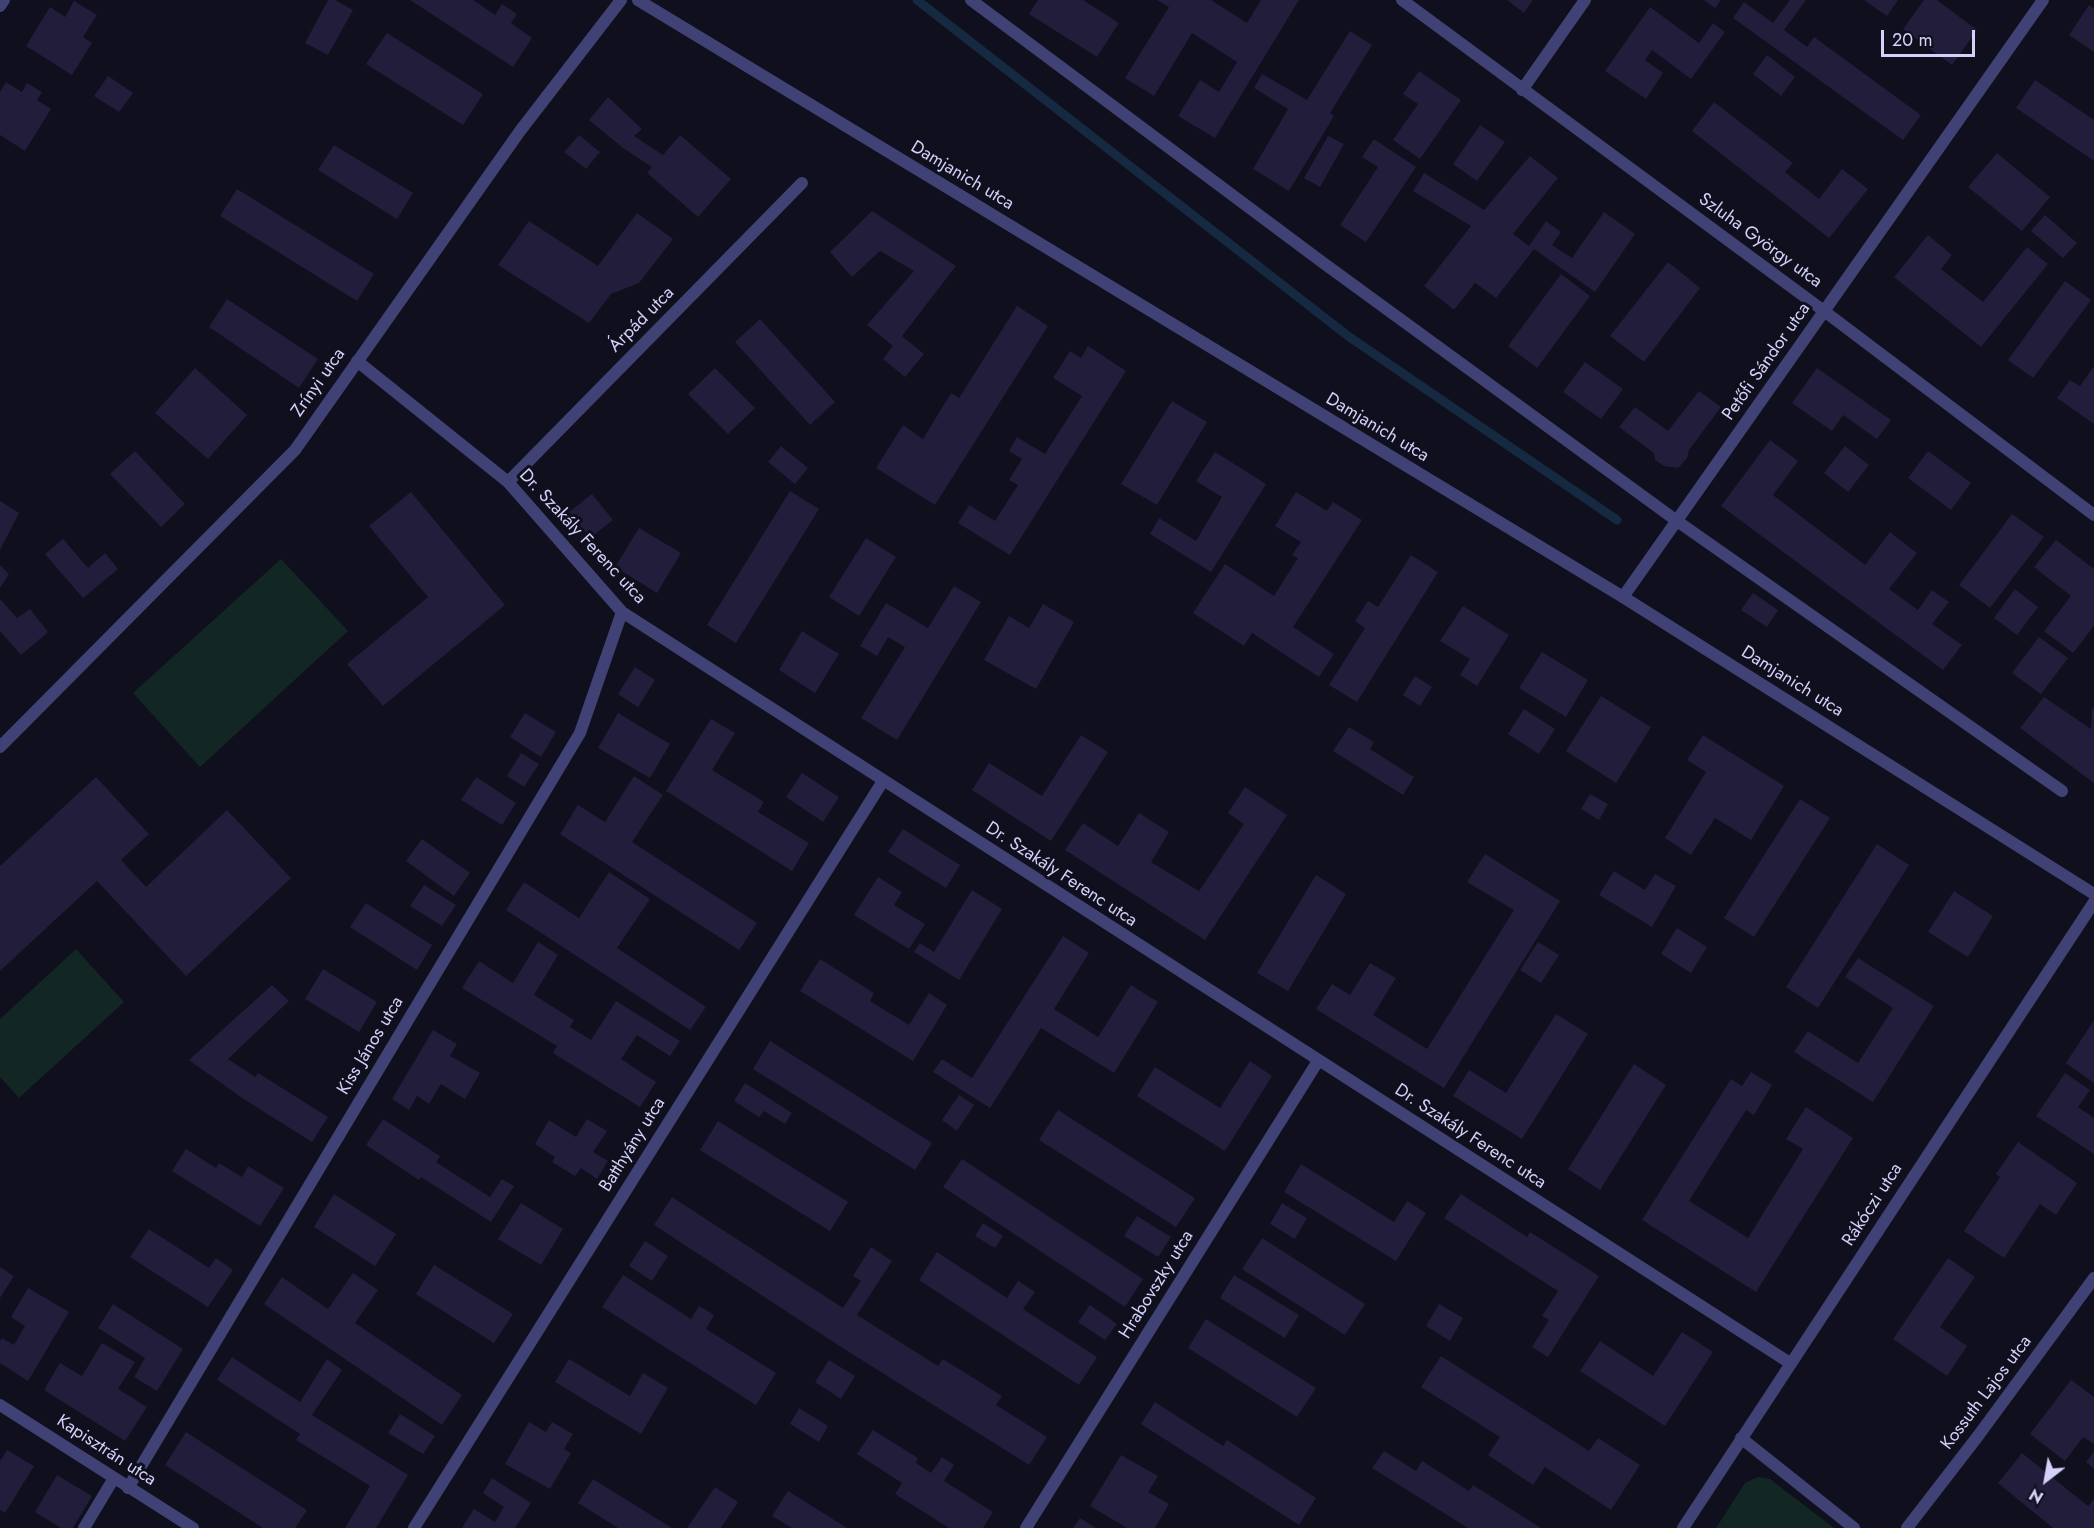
<!DOCTYPE html>
<meta charset="utf-8">
<style>
body{margin:0}
#map{position:relative;width:2094px;height:1528px;overflow:hidden;background:#100f1d;font-family:Jost,sans-serif}
canvas{display:block}
.north{position:absolute;left:2016px;top:1450px;width:60px;height:60px;-webkit-text-stroke:4px #100f1d;paint-order:stroke;rotate:211deg;font-size:16px;font-weight:700;line-height:24px;text-align:center;color:#d2d1f9}
.north::after{content:'';display:block;margin:auto;width:21px;height:27px;background:#d2d1f9;clip-path:polygon(50% 0,100% 100%,50% 72%,0 100%)}
.scale{position:absolute;left:1881px;top:30px;width:94px;height:27px;box-sizing:border-box;border:3px solid #d2d1f9;border-top:0;padding-left:8px;font-size:18px;line-height:21px;white-space:nowrap;color:#d2d1f9;-webkit-text-stroke:4px #100f1d;paint-order:stroke}
</style>
<div id="map">
<canvas width="2094" height="1528"></canvas>
<div class="north">N</div>
<div class="scale">20 m</div>
</div>
<script>
const context = document.querySelector('canvas').getContext('2d');
context.lineJoin = 'round';
function fill(path, color) {
  context.fillStyle = color;
  context.fill(path, 'evenodd');
}
function poly(rows) {
  const path = new Path2D();
  for (const r of rows) {
    path.moveTo(r[0], r[1]);
    for (let i = 2; i < r.length; i += 2) path.lineTo(r[i], r[i + 1]);
  }
  return path;
}
function strokePath(path, color, width, dash) {
  context.strokeStyle = color;
  context.lineWidth = width;
  context.lineCap = dash ? 'butt' : 'round';
  context.setLineDash(dash || []);
  context.stroke(path);
}
function write(font, color, halo, rows, align = 'center') {
  context.font = font + ' Jost,sans-serif';
  context.lineWidth = 6;
  context.setLineDash([]);
  context.textBaseline = 'middle';
  context.strokeStyle = halo;
  context.fillStyle = color;
  for (const [text, x, y, turn = 0] of rows) {
    context.save();
    context.translate(x, y);
    context.rotate((+turn || 0) * Math.PI / 180);
    context.textAlign = isNaN(turn) ? turn : align;
    if (halo) context.strokeText(text, 0, 0);
    context.fillText(text, 0, 0);
    context.restore();
  }
}
const green = poly([
 [281,559,348,631,200,767,133,693],
 [76,949,124,1002,19,1098,0,1077,0,1019],
 [1758,1477,1770,1479,1834,1528,1716,1528,1745,1483]
]);
const stream = poly([
 [917,0,1348,336,1617,520]
]);
const building = poly([
 [328,0,335,0,353,10,328,55,305,43],
 [410,0,473,0,495,15,502,4,517,14,511,23,532,38,513,67],
 [1038,0,1083,0,1119,23,1097,57,1029,14],
 [1157,0,1211,0,1247,23,1261,0,1299,0,1215,138,1178,116,1200,80,1219,92,1237,62,1192,33,1154,96,1125,78,1169,7],
 [1507,0,1533,0,1524,13],
 [1704,0,1721,0,1715,8],
 [1790,0,1806,0,1784,30,1807,47,1814,37,1921,115,1903,140,1733,18,1744,2,1773,23],
 [1864,0,1898,0,1887,16],
 [1924,0,1937,0,1977,30,1952,65,1903,29],
 [74,1,97,15,83,37,92,43,72,75,26,46,50,7,65,17],
 [2089,5,2094,9,2094,52,2069,35],
 [1650,7,1699,43,1713,23,1725,32,1691,79,1652,50,1645,60,1663,73,1646,99,1605,71],
 [1350,31,1372,45,1330,113,1334,116,1289,191,1253,169,1288,109,1254,88,1262,74,1307,100],
 [387,33,483,94,463,125,366,64],
 [1767,55,1795,77,1781,96,1753,74],
 [1419,71,1461,100,1420,159,1393,140,1418,104,1403,94],
 [108,76,133,93,119,112,94,96],
 [2035,80,2094,120,2094,161,2016,108],
 [6,82,22,92,27,83,42,92,37,100,51,109,25,151,0,135,0,92],
 [608,97,642,129,634,136,663,155,680,135,731,179,698,217,647,173,652,167,623,148,589,120],
 [1714,102,1793,163,1785,172,1819,199,1842,169,1868,189,1829,238,1692,131],
 [1480,125,1505,142,1477,181,1453,164],
 [579,135,600,152,586,169,564,152],
 [1328,136,1344,144,1320,187,1304,178],
 [1374,139,1416,167,1366,242,1340,225,1378,167,1362,157],
 [334,145,413,193,397,219,318,170],
 [1997,153,2050,197,2022,231,1968,187],
 [1530,156,1558,178,1513,234,1529,246,1546,221,1561,232,1552,245,1572,258,1604,212,1635,234,1595,292,1534,249,1496,298,1475,283,1454,310,1424,286,1471,226,1413,191,1424,173,1484,210],
 [237,189,374,274,357,301,220,216],
 [872,211,956,266,902,336,924,354,905,377,883,359,893,346,867,325,914,271,880,251,852,277,830,252],
 [637,213,673,239,639,283,611,294,589,323,498,265,529,221,598,266],
 [2045,215,2077,243,2063,258,2031,231],
 [1928,235,1952,255,1941,269,1983,302,2027,247,2048,264,1981,347,1894,277],
 [1668,262,1700,288,1644,362,1610,336],
 [1561,274,1590,296,1537,368,1508,346],
 [2065,281,2091,300,2033,378,2008,360],
 [227,299,318,359,299,388,209,327],
 [1017,306,1048,326,935,505,876,468,903,425,923,439,951,393,959,398],
 [760,319,835,402,810,425,735,342],
 [1088,346,1126,371,1010,555,958,523,969,505,995,521,1018,485,1009,480,1022,459,1009,451,1017,437,1045,454,1082,396,1053,378,1070,351,1081,358],
 [1585,362,1623,389,1601,419,1563,392],
 [2094,366,2094,424,2057,398,2070,380,2080,386],
 [195,368,247,415,208,459,155,413],
 [715,368,755,408,728,434,688,394],
 [1817,368,1891,420,1877,439,1843,415,1832,431,1792,403],
 [1699,391,1721,407,1689,450,1687,458,1678,468,1664,466,1655,460,1654,453,1619,427,1635,407,1668,431],
 [1172,401,1207,422,1157,505,1121,484],
 [1770,440,1798,461,1773,495,1865,565,1890,532,1917,553,1889,589,1918,610,1932,590,1949,602,1932,624,1962,645,1943,670,1721,506],
 [781,446,808,468,795,484,768,462],
 [1845,446,1869,465,1848,492,1824,473],
 [135,451,185,504,161,527,110,474],
 [1928,451,1971,483,1951,510,1908,478],
 [1215,452,1266,484,1211,572,1150,534,1159,518,1196,541,1222,497,1196,481],
 [790,491,819,509,736,643,707,625],
 [411,492,505,605,383,706,347,664,428,597,369,526],
 [1296,492,1327,511,1333,502,1362,520,1293,627,1334,654,1319,677,1252,633,1244,646,1193,613,1225,564,1274,596,1298,558,1292,555,1301,542,1275,526],
 [592,494,613,520,590,538,569,512],
 [0,501,19,513,0,550],
 [2012,514,2044,537,1990,608,1959,585],
 [639,528,681,553,657,593,615,567],
 [866,538,896,557,859,616,829,597],
 [63,539,88,568,105,553,118,569,83,598,45,554],
 [2056,540,2094,569,2094,626,2073,653,2044,631,2071,596,2034,567],
 [1411,555,1438,572,1357,702,1329,685,1365,628,1355,621,1368,601,1378,607],
 [0,565,9,574,0,588],
 [954,586,981,602,897,740,861,718,905,647,888,637,877,656,860,646,886,603,928,628],
 [2015,589,2038,607,2017,635,1994,618],
 [1753,593,1778,610,1767,627,1741,610],
 [0,599,17,618,30,609,48,632,21,655,0,631],
 [1043,604,1074,622,1036,689,984,660,1009,616,1029,628],
 [1463,606,1509,635,1477,686,1460,675,1470,659,1440,641],
 [802,631,839,654,815,693,779,670],
 [2039,637,2068,658,2041,694,2012,673],
 [1542,652,1588,680,1566,717,1519,688],
 [635,667,655,680,638,707,618,694],
 [1415,676,1432,687,1420,706,1403,695],
 [1601,696,1651,727,1616,783,1566,751],
 [2044,697,2091,729,2092,709,2094,707,2094,783,2020,728],
 [1524,709,1555,729,1539,754,1508,734],
 [525,713,556,732,541,757,510,737],
 [618,713,670,744,650,778,598,748],
 [711,719,735,733,712,770,764,802,758,812,809,843,792,871,666,791],
 [1349,727,1374,742,1370,749,1414,777,1403,795,1333,751],
 [1081,735,1108,752,1051,841,972,790,989,763,1042,796],
 [1703,735,1784,786,1751,840,1715,818,1691,855,1665,838,1706,772,1687,760],
 [521,753,539,764,524,787,507,776],
 [802,773,839,797,823,822,786,797],
 [634,776,663,795,632,842,757,923,739,950,560,834,578,805,605,822],
 [96,777,149,834,121,860,146,887,227,810,291,878,186,976,97,881,0,971,0,866],
 [476,777,516,803,502,825,461,800],
 [1245,787,1287,815,1205,940,1065,850,1083,823,1118,846,1139,813,1169,832,1151,862,1199,891,1244,824,1228,813],
 [1590,794,1608,804,1599,820,1581,809],
 [1800,799,1830,818,1754,937,1724,918],
 [903,829,960,865,946,888,888,852],
 [422,839,470,873,454,896,406,861],
 [1877,844,1909,865,1818,1008,1786,987],
 [1485,854,1560,901,1444,1088,1316,1009,1332,984,1350,995,1370,963,1396,978,1373,1015,1427,1049,1514,910,1467,882],
 [1614,871,1645,890,1655,874,1676,886,1652,927,1599,895],
 [609,872,650,899,617,948,706,1007,690,1030,506,910,524,882,579,918],
 [1316,875,1346,894,1288,991,1257,973],
 [878,877,902,892,894,905,925,924,909,949,854,915],
 [424,885,456,905,442,926,410,906],
 [972,890,1002,909,959,980,914,952,920,943,934,952],
 [1954,891,1993,916,1968,957,1928,932],
 [366,903,432,945,417,970,350,927],
 [1677,928,1707,947,1691,973,1661,954],
 [1063,936,1089,953,1054,1009,1098,1037,1131,985,1158,1002,1114,1073,1041,1028,990,1108,933,1072,942,1059,972,1078],
 [538,942,558,955,534,995,574,1020,570,1027,591,1040,616,1001,680,1041,670,1056,637,1035,621,1059,656,1082,640,1107,553,1053,557,1046,462,988,479,961,513,983],
 [1538,942,1559,955,1541,983,1520,970],
 [1858,958,1934,1006,1873,1102,1794,1052,1808,1031,1858,1063,1893,1008,1845,977],
 [820,959,874,993,870,1001,909,1025,929,993,947,1005,913,1061,800,991],
 [323,969,377,1002,359,1032,305,999],
 [272,985,289,1001,228,1059,255,1077,258,1073,328,1117,312,1142,242,1098,189,1060],
 [1556,1014,1588,1034,1522,1139,1453,1096,1469,1070,1506,1093],
 [2094,1020,2094,1083,2066,1063],
 [433,1030,457,1044,450,1056,480,1073,465,1099,441,1084,429,1104,417,1096,409,1110,392,1099],
 [770,1041,932,1143,915,1170,753,1069],
 [1250,1061,1272,1076,1225,1151,1137,1096,1155,1067,1220,1108],
 [1634,1064,1666,1085,1600,1190,1568,1169],
 [1751,1072,1772,1085,1754,1115,1746,1110,1689,1201,1748,1238,1803,1149,1786,1139,1806,1107,1853,1138,1756,1292,1642,1220,1731,1079,1742,1086],
 [2065,1073,2090,1090,2078,1107,2094,1118,2094,1154,2036,1116],
 [745,1083,792,1113,785,1124,764,1111,759,1117,734,1101],
 [959,1095,974,1105,957,1131,942,1120],
 [1058,1110,1195,1198,1176,1227,1039,1140],
 [383,1119,440,1156,436,1162,490,1197,502,1179,514,1186,491,1222,421,1177,419,1180,366,1145],
 [587,1119,607,1131,593,1152,608,1161,597,1179,581,1168,575,1176,552,1162,555,1157,535,1144,549,1120,576,1137],
 [718,1121,848,1202,830,1231,700,1150],
 [2018,1142,2077,1183,2056,1215,2040,1204,2004,1258,1964,1231,2000,1177,1996,1174],
 [186,1149,216,1168,219,1163,242,1177,248,1166,284,1188,260,1226,172,1171],
 [962,1159,1143,1279,1125,1307,943,1187],
 [1301,1164,1394,1222,1407,1201,1426,1213,1396,1261,1284,1192],
 [334,1194,396,1234,375,1266,314,1227],
 [1461,1194,1527,1237,1530,1232,1599,1276,1548,1357,1532,1347,1549,1320,1542,1316,1558,1291,1444,1218],
 [672,1197,843,1308,861,1281,853,1276,871,1247,892,1261,857,1315,938,1366,943,1359,1002,1396,996,1405,1047,1437,1029,1465,838,1345,654,1225],
 [521,1203,563,1229,541,1265,498,1239],
 [1282,1203,1307,1218,1295,1239,1270,1224],
 [1137,1216,1171,1237,1158,1257,1124,1236],
 [983,1223,1003,1236,995,1248,975,1236],
 [149,1229,209,1268,216,1258,233,1270,208,1307,130,1257],
 [1262,1238,1365,1304,1345,1335,1242,1269],
 [645,1241,668,1256,652,1281,629,1266],
 [937,1252,1007,1298,1018,1281,1035,1292,1023,1309,1097,1357,1079,1385,919,1280],
 [1948,1258,1975,1277,1940,1327,1967,1346,1947,1376,1893,1339],
 [434,1265,513,1314,494,1343,416,1294],
 [0,1267,14,1276,0,1298],
 [353,1273,378,1290,355,1323,462,1395,442,1425,264,1304,282,1277,328,1309],
 [623,1275,691,1319,699,1306,714,1315,706,1329,776,1373,756,1405,602,1307],
 [1234,1275,1299,1315,1285,1338,1220,1298],
 [28,1288,69,1312,28,1381,0,1363,0,1341,2,1338,14,1345,25,1326,11,1317],
 [113,1304,183,1349,157,1391,134,1377,145,1358,98,1328],
 [1439,1304,1463,1318,1450,1341,1426,1326],
 [1090,1305,1117,1324,1105,1340,1078,1322],
 [1206,1319,1316,1388,1297,1417,1188,1348],
 [1682,1332,1713,1352,1665,1426,1580,1371,1600,1341,1653,1376],
 [102,1343,135,1362,118,1389,147,1407,125,1441,44,1390,60,1363,82,1376],
 [1441,1356,1589,1451,1598,1438,1640,1465,1611,1510,1545,1467,1533,1485,1488,1455,1500,1437,1421,1387],
 [232,1357,300,1402,327,1359,342,1370,312,1415,408,1475,376,1528,345,1528,370,1486,296,1440,300,1434,217,1380],
 [569,1359,630,1396,643,1373,668,1388,641,1434,555,1382],
 [829,1360,855,1376,841,1399,815,1382],
 [2071,1380,2094,1397,2094,1444,2083,1437,2065,1461,2030,1434],
 [1155,1402,1223,1446,1227,1440,1316,1498,1299,1525,1141,1424],
 [799,1408,828,1426,819,1442,790,1424],
 [400,1414,435,1436,423,1454,388,1433],
 [529,1422,546,1432,552,1422,573,1434,564,1449,571,1453,550,1489,505,1464],
 [873,1430,918,1458,916,1463,931,1473,942,1457,954,1465,944,1481,993,1512,983,1528,949,1528,895,1494,902,1483,857,1454],
 [186,1432,307,1510,295,1528,263,1528,165,1465],
 [7,1450,34,1466,5,1513,0,1510,0,1461],
 [1384,1451,1416,1471,1422,1461,1469,1491,1473,1485,1541,1528,1468,1528,1372,1468],
 [2094,1452,2094,1469,2086,1462],
 [2022,1453,2088,1506,2094,1499,2094,1528,2053,1528,1998,1483],
 [1121,1455,1158,1476,1148,1492,1169,1504,1155,1528,1127,1528,1090,1506],
 [57,1475,92,1496,73,1528,61,1528,35,1512],
 [492,1478,531,1503,515,1528,462,1528,474,1509,495,1522,504,1507,483,1493],
 [593,1479,672,1528,618,1528,578,1503],
 [715,1487,738,1502,721,1528,687,1528],
 [788,1491,847,1528,792,1528,772,1516],
 [1080,1518,1096,1528,1073,1528]
]);
const minor = poly([
 [971,0,1322,262,1677,521,2062,791],
 [1402,0,1824,311,2094,515],
 [0,6,4,0],
 [1522,90,1585,0],
 [357,361,508,482,622,612,1790,1363],
 [508,482,802,183],
 [1623,597,2043,0],
 [0,747,295,450,520,131,621,0],
 [0,1405,193,1528],
 [1741,1438,1854,1528],
 [128,1488,580,733,622,612],
 [84,1528,114,1478],
 [414,1528,883,781],
 [1026,1528,1318,1061],
 [1907,1528,1978,1436,2094,1278]
]);
const tertiary = poly([
 [638,0,1623,597,2094,894],
 [1683,1528,2094,902]
]);
const streetNames = [
 ["Damjanich utca",962,176,31],
 ["Szluha György utca",1760,241,36],
 ["Árpád utca",642,320,-45],
 ["Petőfi Sándor utca",1767,362,-55],
 ["Zrínyi utca",319,383,-55],
 ["Damjanich utca",1377,428,31],
 ["Dr. Szakály Ferenc utca",582,537,47],
 ["Damjanich utca",1792,682,32],
 ["Dr. Szakály Ferenc utca",1061,875,33],
 ["Kiss János utca",371,1046,-59],
 ["Dr. Szakály Ferenc utca",1470,1137,33],
 ["Batthyány utca",633,1145,-58],
 ["Rákóczi utca",1873,1205,-57],
 ["Hrabovszky utca",1157,1285,-58],
 ["Kossuth Lajos utca",1987,1393,-53],
 ["Kapisztrán utca",106,1451,33]
];
fill(green, '#122624');
strokePath(stream, '#152940', 9);
fill(building, '#211d3b');
strokePath(minor, '#404275', 12);
strokePath(tertiary, '#404275', 12);
write('18px', '#d2d1f9', '#100f1d', streetNames);
</script>
